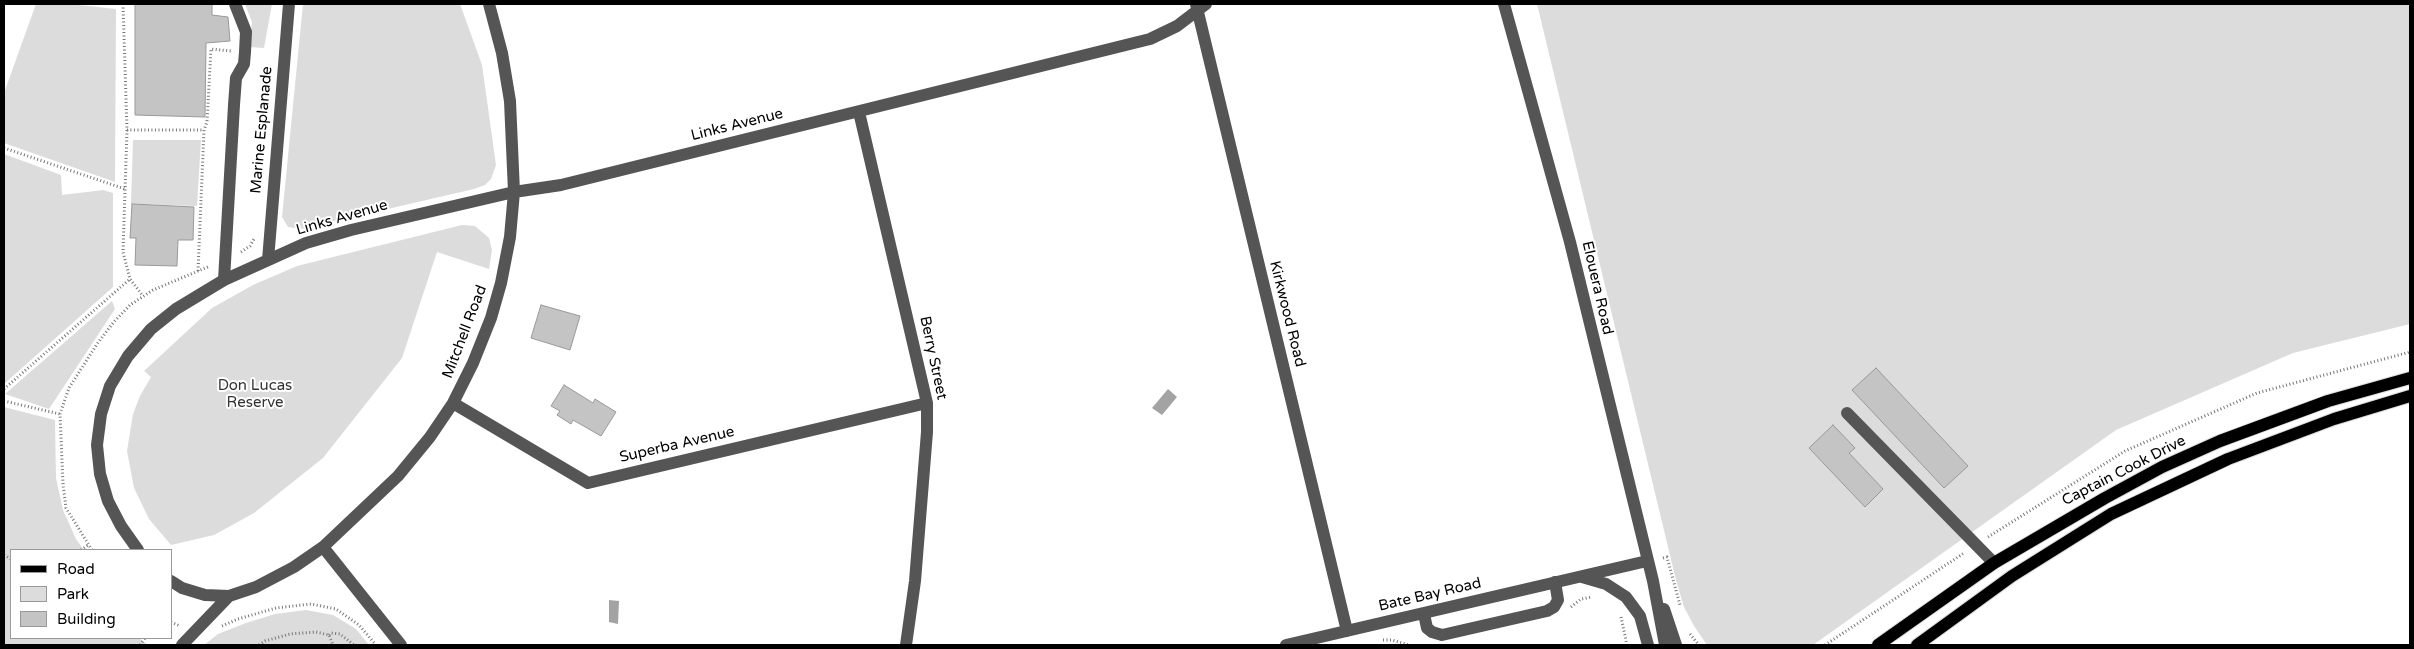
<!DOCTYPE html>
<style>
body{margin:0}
#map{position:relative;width:2414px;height:649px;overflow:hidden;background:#fff;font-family:"Varela Round",sans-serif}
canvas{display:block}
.frame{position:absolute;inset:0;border:5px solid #000;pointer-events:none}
.legend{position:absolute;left:10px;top:549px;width:162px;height:90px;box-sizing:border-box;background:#fff;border:1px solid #999;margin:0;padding:6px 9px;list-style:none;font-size:15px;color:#000}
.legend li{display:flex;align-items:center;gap:10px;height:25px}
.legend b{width:25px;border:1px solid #999}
</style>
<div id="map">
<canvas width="2414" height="649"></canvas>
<div class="frame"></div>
<ul class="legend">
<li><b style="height:6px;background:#000"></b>Road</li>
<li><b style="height:14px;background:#dcdcdc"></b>Park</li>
<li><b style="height:14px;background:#c4c4c4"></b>Building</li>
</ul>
</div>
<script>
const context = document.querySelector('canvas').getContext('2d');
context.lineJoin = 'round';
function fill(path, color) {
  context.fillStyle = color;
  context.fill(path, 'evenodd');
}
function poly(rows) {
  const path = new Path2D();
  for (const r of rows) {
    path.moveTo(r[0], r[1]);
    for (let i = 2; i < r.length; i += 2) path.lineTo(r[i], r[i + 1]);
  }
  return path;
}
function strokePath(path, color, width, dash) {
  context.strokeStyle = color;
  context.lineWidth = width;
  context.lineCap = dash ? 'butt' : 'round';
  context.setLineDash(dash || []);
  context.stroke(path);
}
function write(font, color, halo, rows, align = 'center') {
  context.font = font + ' "Varela Round",sans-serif';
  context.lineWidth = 4;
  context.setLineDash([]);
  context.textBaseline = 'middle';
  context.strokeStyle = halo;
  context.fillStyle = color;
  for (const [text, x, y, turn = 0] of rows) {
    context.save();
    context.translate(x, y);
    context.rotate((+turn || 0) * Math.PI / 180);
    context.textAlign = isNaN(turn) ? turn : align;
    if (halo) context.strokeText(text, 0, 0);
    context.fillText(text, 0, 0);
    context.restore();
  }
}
const green = poly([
 [36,4,69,4,116,9,115,182,4,143,4,93],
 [245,4,272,4,264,48,249,47,252,22],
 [303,4,460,4,482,65,496,165,491,179,485,185,474,189,301,229,288,227,282,217],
 [1537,4,2410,4,2410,324,2293,353,2116,430,1813,645,1707,645,1694,626,1684,607,1676,580],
 [133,140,201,140,197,206,131,204],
 [4,154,61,175,62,195,103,190,113,193,113,287,4,384],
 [462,225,475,226,489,238,492,250,489,269,437,252,402,358,323,458,254,513,214,535,171,545,149,519,134,488,127,451,133,414,140,396,151,377,144,371,212,308,253,285,297,266],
 [112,301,115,309,49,409,5,394],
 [4,407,55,420,56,478,63,510,76,539,84,550,11,550,11,638,139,638,148,645,4,645],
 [306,610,333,615,356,629,369,645,204,645,218,634,246,623,275,614]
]);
const water = poly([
 [1168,389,1177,397,1162,415,1152,408],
 [609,600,619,601,618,624,609,622]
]);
const building = poly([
 [135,4,212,4,212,15,228,17,230,41,206,43,205,117,135,115,135,4],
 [132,204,194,207,193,240,178,240,177,266,135,265,136,238,130,238,132,204],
 [541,305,580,316,570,350,531,338,541,305],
 [1876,368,1968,466,1944,488,1852,390,1876,368],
 [564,385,593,403,595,399,616,412,601,436,573,420,571,424,557,415,560,411,551,406,564,385],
 [1833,425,1855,448,1849,453,1883,489,1865,507,1809,448,1833,425]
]);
const path = poly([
 [123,4,127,130,204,130],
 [127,130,123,252,130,279,143,296],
 [4,148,125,189],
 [241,252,250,246,254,239],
 [198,271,204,130,207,122,211,49,231,51],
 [4,389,130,279],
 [4,401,60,414],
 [1988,537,2125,451,2257,393,2410,352],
 [81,550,88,545],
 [92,550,66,508,63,484,60,414,69,388,97,344,113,323,130,305,153,290,210,266],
 [4,555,11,559],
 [1663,558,1667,557,1680,605],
 [1571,607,1581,599,1592,597],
 [1621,617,1627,645],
 [171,622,180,626],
 [222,626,238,619,276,608,311,604,336,609,359,625,376,645],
 [1690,634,1699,645],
 [329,635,331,633,340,634,354,645],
 [1383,640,1392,640,1409,645],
 [140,645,145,638],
 [259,645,265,641,290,634,316,632,329,635,333,645],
 [1825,645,1964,553]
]);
const minor = poly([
 [1196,4,1347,631],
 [1504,4,1570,242,1653,581,1665,645],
 [859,112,927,403,927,432,915,581,906,645],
 [268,260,289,4],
 [224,280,234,105,236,78,244,64,245,52,246,32,235,4],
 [453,403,588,483,927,403],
 [1847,413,1994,563],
 [323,547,401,645],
 [138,550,121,526,108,501,100,474,97,445,101,414,110,386,128,356,151,329,176,309,224,280,306,243,351,230,514,192,561,185,1150,39,1177,26,1206,4],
 [1582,577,1606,584,1626,597,1640,616,1648,645],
 [171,581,182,588,205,595,229,596,256,587,294,567,323,547,398,476,430,437,453,403,473,363,491,318,501,283,510,237,514,192,510,101,502,53,489,4],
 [1664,609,1676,645],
 [1424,614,1427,628,1432,632,1442,635,1547,611,1554,607,1558,600,1555,582],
 [182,645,229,596],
 [1286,645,1647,561]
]);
const major = poly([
 [1878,645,1994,563,2105,498,2162,467,2220,441,2328,401,2410,378],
 [1917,645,2012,576,2111,514,2228,459,2334,419,2410,396]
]);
const streetNames = [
 ["Links Avenue",737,125,-14],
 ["Marine Esplanade",262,130,-85],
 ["Links Avenue",342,218,-16],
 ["Elouera Road",1597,288,77],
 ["Kirkwood Road",1287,314,76],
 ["Mitchell Road",465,332,-69],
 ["Berry Street",933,358,78],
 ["Superba Avenue",677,445,-13],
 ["Captain Cook Drive",2124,471,-27],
 ["Bate Bay Road",1430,595,-13]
];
const parkNames = [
 ["Don Lucas",255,386],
 ["Reserve",255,403]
];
fill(green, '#dcdcdc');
fill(water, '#a3a3a3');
fill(building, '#c4c4c4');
strokePath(building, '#999', 1);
strokePath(major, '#dbdbdb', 14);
strokePath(path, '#777', 3, [1, 2.5]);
strokePath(minor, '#555', 12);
strokePath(major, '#000', 12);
write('15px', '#000', '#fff', streetNames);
write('15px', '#333', '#fff', parkNames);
</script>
